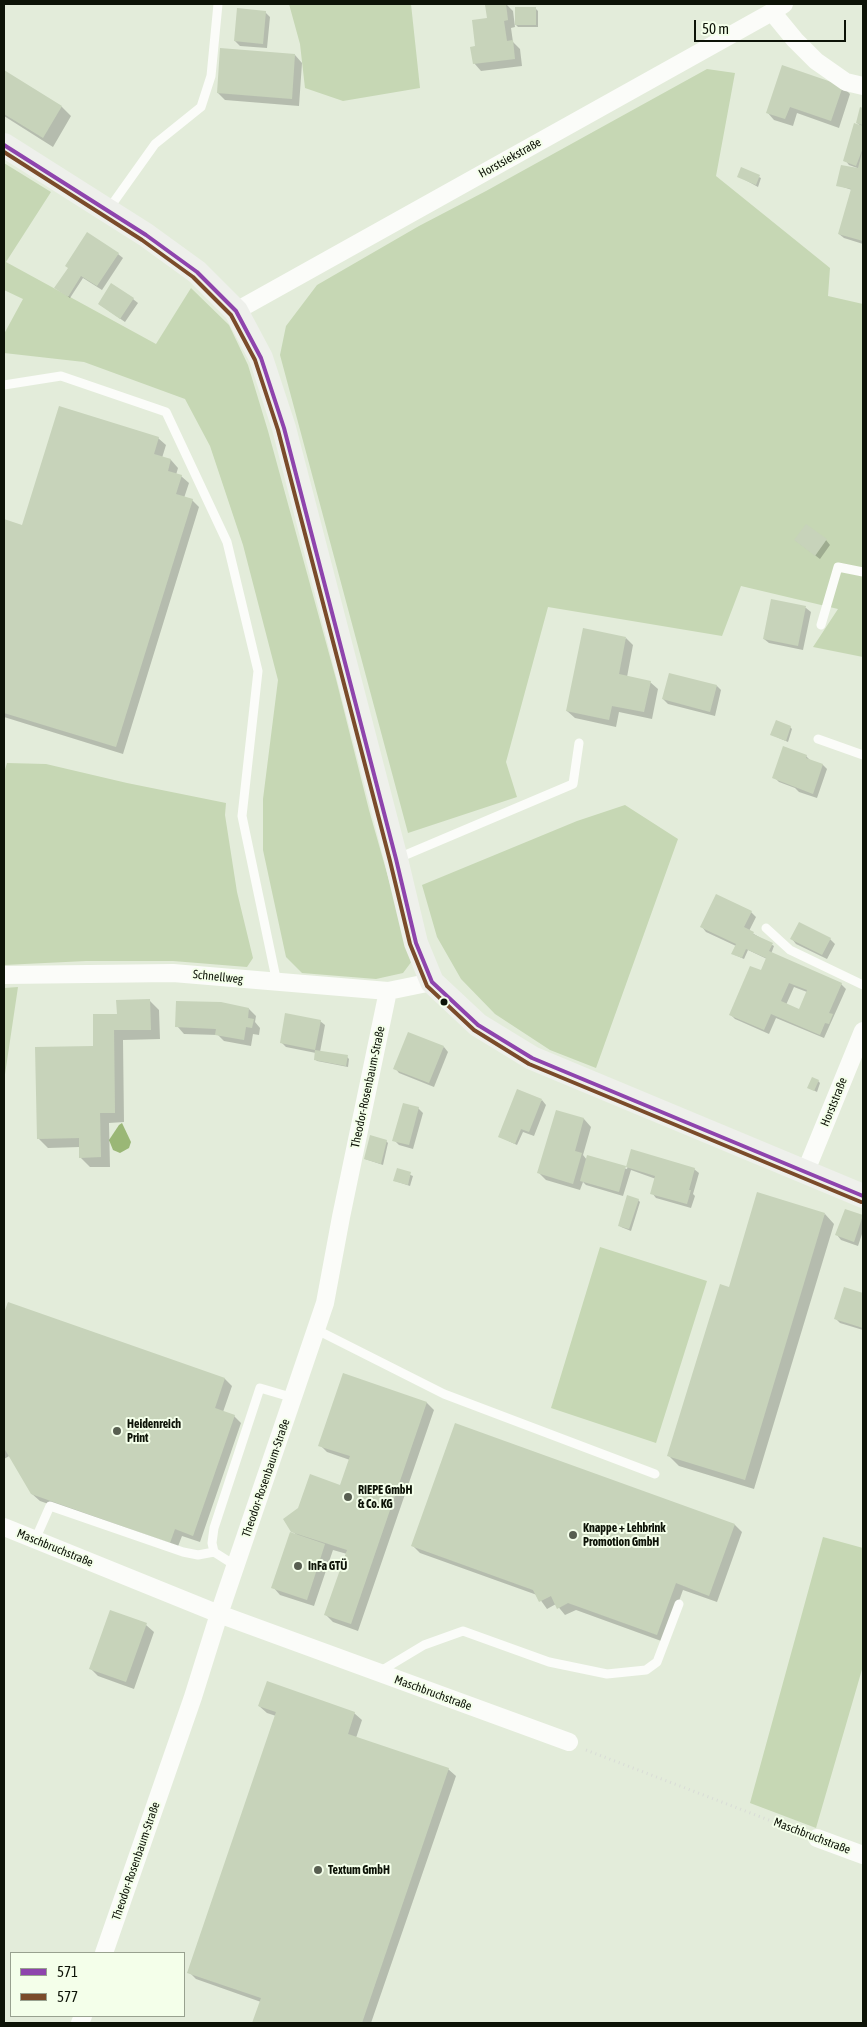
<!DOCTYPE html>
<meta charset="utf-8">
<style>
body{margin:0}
#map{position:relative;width:867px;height:2027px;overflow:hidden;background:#e3ecda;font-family:"Asap Condensed",sans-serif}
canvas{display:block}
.frame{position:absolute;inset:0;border:5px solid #0d1307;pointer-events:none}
.legend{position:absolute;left:10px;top:1952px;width:175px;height:65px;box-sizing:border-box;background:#f4ffea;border:1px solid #98a18f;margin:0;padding:6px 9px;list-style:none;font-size:15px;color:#0d1307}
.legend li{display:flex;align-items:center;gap:10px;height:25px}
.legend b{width:25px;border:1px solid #98a18f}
.scale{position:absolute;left:694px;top:20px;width:152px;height:22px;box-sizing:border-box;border:2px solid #0d1307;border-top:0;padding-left:6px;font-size:15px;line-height:18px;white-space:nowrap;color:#0d1307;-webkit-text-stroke:4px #f4ffea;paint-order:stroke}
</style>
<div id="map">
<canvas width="867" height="2027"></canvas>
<div class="frame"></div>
<ul class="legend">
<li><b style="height:6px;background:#8e44ad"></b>571</li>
<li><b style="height:6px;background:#7a4b2a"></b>577</li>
</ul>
<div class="scale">50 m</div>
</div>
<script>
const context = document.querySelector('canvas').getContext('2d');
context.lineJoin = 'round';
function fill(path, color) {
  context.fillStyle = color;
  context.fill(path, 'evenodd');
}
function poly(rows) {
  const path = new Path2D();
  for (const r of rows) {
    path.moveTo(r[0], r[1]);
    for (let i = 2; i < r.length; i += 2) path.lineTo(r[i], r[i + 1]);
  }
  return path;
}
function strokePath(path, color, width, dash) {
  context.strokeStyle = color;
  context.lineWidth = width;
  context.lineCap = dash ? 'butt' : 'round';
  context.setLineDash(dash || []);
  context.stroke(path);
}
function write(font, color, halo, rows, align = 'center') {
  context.font = font + ' "Asap Condensed",sans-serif';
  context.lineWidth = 4;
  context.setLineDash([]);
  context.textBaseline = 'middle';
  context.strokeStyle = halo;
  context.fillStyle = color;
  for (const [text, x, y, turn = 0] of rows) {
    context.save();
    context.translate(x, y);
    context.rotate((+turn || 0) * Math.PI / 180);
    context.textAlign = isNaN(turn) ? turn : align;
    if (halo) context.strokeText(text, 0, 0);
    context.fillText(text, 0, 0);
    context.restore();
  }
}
const green = poly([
 [289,4,411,4,420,88,343,101,305,88,300,44],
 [707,69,735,73,716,176,830,268,828,296,863,304,863,657,813,647,838,609,741,586,722,636,548,607,506,762,517,797,408,833,280,355,286,326,317,285,419,226,486,191],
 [4,163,51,192,6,262,156,344,191,288,229,325,248,365,268,431,336,679,369,810,412,961,403,973,376,979,302,973,286,957,263,850,263,799,278,680,243,545,210,446,185,399,84,362,4,353,4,334,23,299,4,290],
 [7,763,46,764,127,783,226,803,225,815,237,892,253,958,247,967,173,961,86,961,4,965,4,773],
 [625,805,678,839,596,1068,550,1050,495,1014,461,979,437,937,422,885,577,821],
 [18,987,4,1081,4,988],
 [600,1247,707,1281,656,1443,551,1408],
 [823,1537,863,1548,863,1666,816,1828,750,1803]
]);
const water = poly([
 [122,1123,131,1142,129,1148,120,1153,113,1150,109,1140,119,1125]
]);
const shadow = poly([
 [506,4,513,11,515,27,511,28,513,42,520,49,522,66,481,71,474,63,477,47,489,19,487,6],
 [536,9,538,11,538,27,518,27,516,25],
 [265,12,270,17,267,48,240,46,235,41],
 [295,55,302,63,299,106,225,100,218,93],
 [4,71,62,107,71,116,53,147,4,116],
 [843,87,850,94,839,128,797,113,793,126,774,120,767,112],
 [861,109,863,109,863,244,844,238,839,234,852,190,837,185,860,169,849,165,845,160,861,126,857,123],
 [741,169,761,178,758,187,738,176],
 [118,254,123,258,102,290,83,278,70,298,56,288],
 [133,299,138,303,125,322,99,304],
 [158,438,166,445,162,458,171,460,178,468,176,475,181,476,189,483,184,498,192,500,199,507,123,754,4,717,4,520,23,526],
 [795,540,826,540,830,545,820,559],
 [772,601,806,608,811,612,803,650,769,643,764,639],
 [626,638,633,645,627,677,650,682,658,689,652,719,619,712,616,727,575,718,567,711],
 [717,686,721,690,715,716,668,704,663,699],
 [790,727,792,729,788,742,772,735],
 [806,756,811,761,823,765,827,769,817,798,799,792,795,788,779,782,774,777],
 [751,912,756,917,749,931,774,946,771,954,841,984,846,989,824,1038,776,1018,769,1034,735,1019,730,1014,762,972,767,959,748,950,744,959,735,955,733,953,736,946,706,932,702,927],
 [794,987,807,992,799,1011,786,1005],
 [792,939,830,939,835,944,827,959,796,944],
 [150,1001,159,1010,160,1039,123,1040,124,1122,109,1123,110,1167,90,1167,80,1157,80,1147,48,1148,38,1138,95,1047,118,1015],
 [249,1009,256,1016,255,1022,260,1028,259,1035,253,1034,251,1046,224,1041,218,1035,184,1034,177,1026],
 [320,1021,325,1025,320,1052,347,1057,349,1059,348,1067,317,1061,315,1059,316,1053,286,1047,281,1042],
 [444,1047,448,1052,434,1087,399,1073,395,1068],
 [818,1081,820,1083,817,1092,809,1088],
 [542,1100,546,1105,534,1136,523,1132,517,1145,500,1137],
 [418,1108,423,1113,413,1149,399,1145,394,1140],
 [557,1111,584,1119,591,1127,583,1155,587,1160,627,1169,632,1151,694,1169,699,1173,693,1194,695,1196,691,1208,656,1198,652,1193,656,1179,631,1170,623,1196,586,1185,583,1182,580,1190,546,1180,539,1173],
 [386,1141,388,1143,383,1165,365,1159],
 [398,1170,413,1176,410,1186,395,1181],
 [638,1200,640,1202,631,1231,621,1227,619,1225],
 [825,1214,834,1224,754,1489,679,1466,669,1456,729,1289],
 [862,1216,863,1231,858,1246,841,1240,837,1235],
 [845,1288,863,1294,863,1330,840,1323,836,1319],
 [8,1303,225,1379,232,1386,223,1412,234,1416,241,1423,200,1542,182,1536,177,1549,40,1501,32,1494,11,1455,4,1459,4,1317],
 [344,1374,427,1403,434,1410,358,1631,333,1622,326,1615,347,1554,333,1550,314,1606,280,1595,273,1587,298,1536,292,1531,341,1487,350,1460,327,1452,320,1445],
 [735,1525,742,1532,717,1602,683,1590,664,1642,576,1610,565,1615,556,1604,547,1609,537,1595,420,1553,412,1545],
 [146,1625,154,1632,134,1689,98,1676,91,1669],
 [259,1706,354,1713,362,1720,356,1738,448,1769,456,1776,371,2023,253,2023,261,2002,196,1979,189,1972,276,1716,267,1713]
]);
const building = poly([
 [493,4,506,4,508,20,504,21,507,41,513,40,515,59,473,64,470,47,475,46,472,20,487,18,485,5],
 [515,7,536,7,536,25,515,25],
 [237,8,266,11,263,44,234,41],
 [220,48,295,54,292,99,217,93],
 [782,65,843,86,831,121,790,107,785,119,766,113],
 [4,70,62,106,43,138,4,114],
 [860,107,863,108,863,125,856,123],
 [854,123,863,126,863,148,856,166,843,161],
 [863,149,863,241,838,234,851,189,836,186,841,165,858,168],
 [741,167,760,175,756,185,737,177],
 [87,232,119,253,97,286,81,276,68,297,54,288,68,268,65,266],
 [111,283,134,298,120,319,98,304],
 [59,406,159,437,154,454,171,459,168,471,182,475,176,494,193,499,116,747,4,713,4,519,22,525],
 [806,524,827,539,815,556,794,540],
 [771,599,806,606,798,646,763,639],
 [583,628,626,637,619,674,651,681,644,712,612,706,609,720,566,711],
 [669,673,717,685,710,712,662,699],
 [776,720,791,726,786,741,770,735],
 [783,746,807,755,806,758,823,764,813,794,772,778],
 [716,894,752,911,744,927,754,932,753,934,773,943,769,951,842,983,829,1013,833,1014,829,1024,825,1023,820,1035,771,1014,764,1030,729,1015,750,966,761,970,766,958,746,949,742,958,731,954,736,944,700,927],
 [789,983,807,990,799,1009,781,1001],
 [799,922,831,938,822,955,790,939],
 [150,999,151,1030,114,1030,115,1113,100,1113,101,1157,79,1158,79,1138,37,1139,35,1047,93,1046,93,1014,117,1014,116,1000],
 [176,1001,221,1002,249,1008,248,1018,254,1019,252,1028,246,1027,244,1040,215,1035,216,1029,175,1027],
 [285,1013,321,1020,315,1050,280,1043],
 [408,1032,444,1046,429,1083,393,1069],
 [315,1050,348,1055,346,1066,314,1060],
 [812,1077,819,1080,814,1091,807,1088],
 [517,1089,542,1099,529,1132,521,1129,515,1144,498,1137],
 [403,1103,419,1107,409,1145,392,1141],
 [556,1110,584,1118,575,1151,582,1153,573,1184,537,1173],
 [370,1135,387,1140,381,1164,364,1159],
 [631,1149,695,1168,689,1190,691,1190,687,1204,650,1194,655,1176,626,1167],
 [587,1155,626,1166,619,1192,580,1181],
 [397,1168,411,1172,408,1185,393,1181],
 [757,1192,825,1213,745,1480,667,1456,720,1284,729,1287],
 [627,1195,639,1199,629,1229,618,1226],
 [845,1209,863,1215,854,1242,835,1235],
 [844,1287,863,1293,863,1328,834,1319],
 [8,1302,225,1378,215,1408,235,1415,193,1536,175,1529,170,1543,31,1494,4,1448,4,1313],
 [343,1373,427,1402,351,1624,324,1615,347,1550,291,1532,283,1519,298,1508,310,1474,340,1485,350,1456,318,1446],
 [455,1423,735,1524,709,1596,676,1583,657,1635,568,1603,557,1609,551,1596,539,1602,533,1590,411,1546],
 [290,1532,325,1544,307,1600,271,1588],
 [110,1610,147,1623,126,1682,89,1669],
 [267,1681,355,1712,348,1734,449,1768,362,2023,252,2023,261,1998,187,1973,276,1712,258,1706]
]);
const path = poly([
 [586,1750,800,1832]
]);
const service = poly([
 [108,210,155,144,201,107,211,76,218,4],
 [4,385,61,376,166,412,227,542,258,671,242,816,277,983],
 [821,625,838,567,863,572],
 [818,739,863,755],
 [396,859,573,784,579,743],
 [766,928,790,950,863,985],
 [317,1330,444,1394,655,1474],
 [35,1540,50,1506,183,1552,198,1555,214,1552],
 [236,1566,214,1552,212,1543,214,1528,260,1388,294,1398],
 [379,1672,424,1645,463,1631,549,1662,607,1674,646,1670,657,1662,679,1604]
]);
const minor = poly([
 [772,12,795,40,816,61,846,82,863,86],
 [236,311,772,12,784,4],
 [4,975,173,973,388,991,432,982],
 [805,1173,863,1031],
 [4,1527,219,1614,569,1742],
 [817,1838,863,1855],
 [104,1953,193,1697,219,1614,325,1303,341,1217,388,991],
 [80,2023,83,2016]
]);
const secondary = poly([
 [4,145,146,235,197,272,236,311,261,358,284,428,396,859,416,943,432,982,478,1025,532,1058,863,1196]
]);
const bus1 = poly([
 [4,145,146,235,197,272,236,311,261,358,284,428,396,859,416,943,432,982,478,1025,532,1058,863,1196]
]);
const bus2 = poly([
 [4,152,142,240,193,277,231,315,255,360,278,430,390,861,410,944,427,986,474,1030,529,1064,861,1202]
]);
const markers = [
 [444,1002,4.5,"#0d1307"],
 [117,1431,5,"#585f51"],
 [348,1497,5,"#585f51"],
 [573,1535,5,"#585f51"],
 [298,1566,5,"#585f51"],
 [318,1870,5,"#585f51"]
];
const streetNames = [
 ["Horstsiekstraße",510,158,-29],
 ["Schnellweg",218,977,6],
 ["Theodor-Rosenbaum-Straße",368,1087,-78],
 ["Horststraße",834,1102,-68],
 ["Theodor-Rosenbaum-Straße",266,1478,-71],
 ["Maschbruchstraße",55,1548,22],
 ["Maschbruchstraße",433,1693,20],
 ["Maschbruchstraße",812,1836,21],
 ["Theodor-Rosenbaum-Straße",136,1861,-71]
];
const poiNames = [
 ["Heidenreich",127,1424],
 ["Print",127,1438],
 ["RIEPE GmbH",358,1490],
 ["& Co. KG",358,1504],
 ["Knappe + Lehbrink",583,1528],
 ["Promotion GmbH",583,1542],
 ["InFa GTÜ",308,1566],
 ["Textum GmbH",328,1870]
];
fill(green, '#c6d7b4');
fill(water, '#9ab776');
fill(shadow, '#0003');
fill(building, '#c7d3ba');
strokePath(path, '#d9dcd7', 3, [1, 4]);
strokePath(service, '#fbfcf9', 9);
strokePath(minor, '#fbfcf9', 18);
strokePath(secondary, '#eef0eb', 24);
strokePath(bus1, '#8e44ad', 4);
strokePath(bus2, '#7a4b2a', 4);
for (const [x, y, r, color] of markers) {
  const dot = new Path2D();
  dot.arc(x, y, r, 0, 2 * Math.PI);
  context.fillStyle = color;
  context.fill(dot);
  strokePath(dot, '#f4ffea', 2);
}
write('12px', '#0d1307', '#f4ffea', streetNames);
write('bold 12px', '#0d1307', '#f4ffea', poiNames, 'left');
</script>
